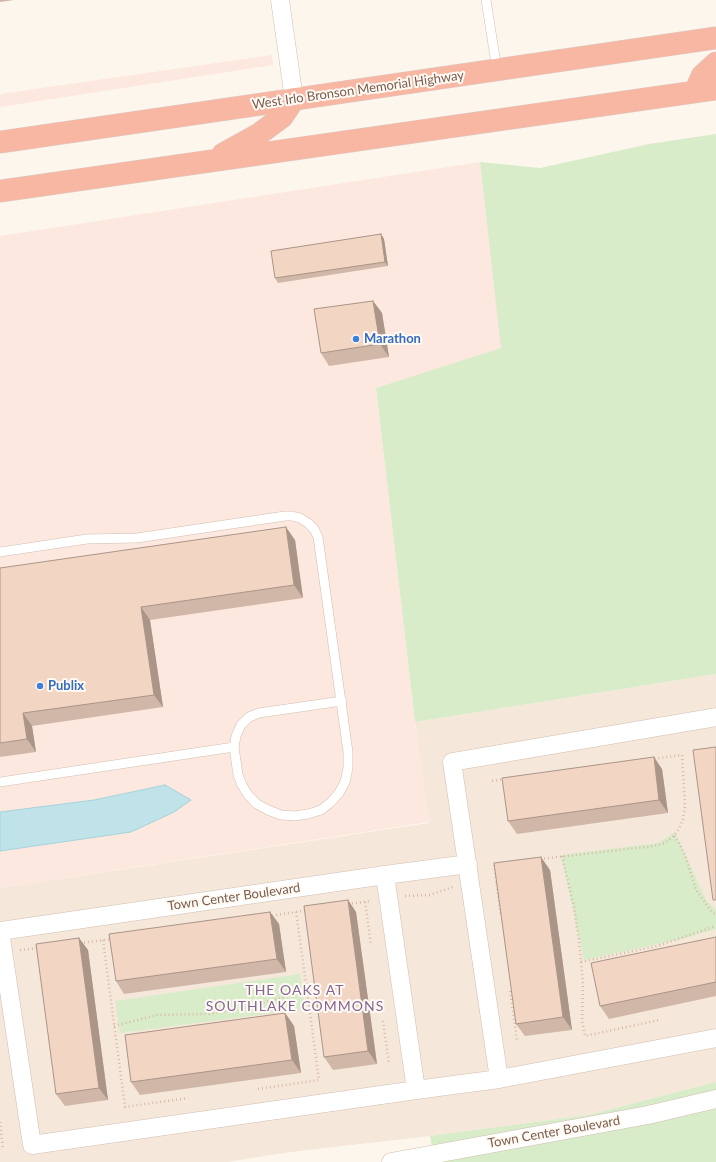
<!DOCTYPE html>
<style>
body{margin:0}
canvas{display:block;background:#fdf6ec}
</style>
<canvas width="716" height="1162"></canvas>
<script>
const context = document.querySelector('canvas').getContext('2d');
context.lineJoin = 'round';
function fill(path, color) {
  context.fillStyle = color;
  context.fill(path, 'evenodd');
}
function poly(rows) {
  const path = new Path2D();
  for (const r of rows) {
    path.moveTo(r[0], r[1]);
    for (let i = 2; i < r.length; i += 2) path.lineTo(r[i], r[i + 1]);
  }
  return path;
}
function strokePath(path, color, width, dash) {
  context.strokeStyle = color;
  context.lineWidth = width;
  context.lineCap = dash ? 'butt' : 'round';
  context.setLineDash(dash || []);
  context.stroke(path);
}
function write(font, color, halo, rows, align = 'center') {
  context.font = font + ' Lato,sans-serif';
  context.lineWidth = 4;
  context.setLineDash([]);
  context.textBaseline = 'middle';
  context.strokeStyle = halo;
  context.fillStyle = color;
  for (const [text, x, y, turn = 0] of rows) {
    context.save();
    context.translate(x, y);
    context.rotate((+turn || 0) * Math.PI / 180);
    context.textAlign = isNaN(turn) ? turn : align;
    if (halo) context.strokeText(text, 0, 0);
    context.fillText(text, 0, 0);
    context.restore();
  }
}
const residential = poly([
 [716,674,716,1082,588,1115,430,1136,291,1152,227,1162,0,1162,0,888,429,823,415,722]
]);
const commercial = poly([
 [272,55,273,65,0,107,0,94],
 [480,162,502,348,376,389,415,722,429,822,0,888,0,851,131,832,165,785,94,800,0,812,0,236]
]);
const green = poly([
 [716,134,716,674,415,722,376,388,501,348,480,162,540,168,649,144],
 [675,832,706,900,716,910,716,929,682,939,584,960,561,855,658,843],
 [300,974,305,1009,120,1033,115,1001],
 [716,1082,716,1162,435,1162,430,1136,588,1115]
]);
const water = poly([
 [165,785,191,800,174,812,131,832,0,851,0,812,94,800,165,785]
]);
const path = poly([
 [492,781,505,779],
 [674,836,679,843,685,855,696,890,712,912,716,915],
 [562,856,574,907,579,941,583,984,582,1021,585,1036,659,1020],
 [540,859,654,846,665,843,674,836,679,829,683,819,685,805,682,755,652,759],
 [497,864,494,864,501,916],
 [405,896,430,895,453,887],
 [365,902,371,945],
 [348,904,371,901],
 [296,912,307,910],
 [103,940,125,1107,188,1098],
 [80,943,112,939],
 [20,950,39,948],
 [581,962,657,946,710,928,716,926],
 [510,991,517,1040],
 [383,1021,389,1064],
 [114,1026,157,1015,208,1014,235,1010,307,991,296,912,270,916],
 [258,1089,319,1080,307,991],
 [0,1122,3,1150]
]);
const lane = poly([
 [486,0,497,70],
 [0,552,87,539,137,538,285,516,292,516,300,518,308,523,314,529,318,537,348,752,348,768,345,782,339,793,331,802,321,810,308,814,294,816,281,815,268,810,257,804,248,795,242,785,238,775,234,747,0,782],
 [234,747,236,736,241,725,249,717,259,713,342,701]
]);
const street = poly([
 [280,0,294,99],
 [385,875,416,1090],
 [0,931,32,1145,416,1090,499,1079,716,1038],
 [0,931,385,875,468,864],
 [499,1079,452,762,716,717],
 [391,1162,648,1115,716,1099]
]);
const highway = poly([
 [695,92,702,76,716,63],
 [0,142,716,38],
 [223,154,259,134,282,117,294,99],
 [0,191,716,89]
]);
const wall = poly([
 [0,0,14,0,0,2],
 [381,234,384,239,388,266,278,283,275,278],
 [373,301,382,313,389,357,329,366,321,353],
 [295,540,303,598,150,620,163,707,32,726,36,752,0,757,0,568],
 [662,769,668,813,517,834,508,821],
 [550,870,572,1030,525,1036,516,1024],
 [348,900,356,912,377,1064,333,1070,324,1057],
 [270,912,279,924,286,972,124,994,116,981],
 [716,937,716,996,609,1019,600,1006],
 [79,938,88,950,108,1100,65,1106,56,1094],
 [285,1013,294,1026,301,1073,140,1095,131,1082]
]);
const shadedWall = poly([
 [381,234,384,239,388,266,385,262],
 [373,301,382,313,389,357,380,344],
 [286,527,295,540,303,598,294,585],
 [141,607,150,620,163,707,154,695],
 [23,713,32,726,36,752,27,739],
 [654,757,662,769,668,813,659,800],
 [541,857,550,870,572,1030,563,1017],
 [348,900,356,912,377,1064,368,1051],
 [270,912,279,924,286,972,277,959],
 [79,938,88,950,108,1100,99,1088],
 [285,1013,294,1026,301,1073,292,1060]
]);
const building = poly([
 [381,234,385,262,275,278,271,251,381,234],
 [373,301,380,344,321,353,314,309,373,301],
 [286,527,294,585,141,607,154,695,23,713,27,739,0,743,0,568,286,527],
 [716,747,716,900,713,900,693,750,716,747],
 [654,757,659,800,508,821,502,778,654,757],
 [541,857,563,1017,516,1024,494,863,541,857],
 [348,900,368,1051,324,1057,304,906,348,900],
 [270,912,277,959,116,981,109,934,270,912],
 [716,937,716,982,600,1006,591,963,716,937],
 [79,938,99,1088,56,1094,36,944,79,938],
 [285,1013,292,1060,131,1082,125,1035,285,1013]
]);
const markers = [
 [356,339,4,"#3f7fe0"],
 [40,686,4,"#3f7fe0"]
];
const streetNames = [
 ["West Irlo Bronson Memorial Highway",358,90,-8],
 ["Town Center Boulevard",234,897,-8],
 ["Town Center Boulevard",554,1132,-10]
];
const shopNames = [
 ["Marathon",364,339],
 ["Publix",48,686]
];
const neighbourhoodNames = [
 ["THE OAKS AT",295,990],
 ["SOUTHLAKE COMMONS",295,1006]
];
fill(residential, '#f5e8da');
fill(commercial, '#fde8e0');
fill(green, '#d8ecc9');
fill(water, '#bfe3e8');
strokePath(water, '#a5d3da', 1);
strokePath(lane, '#d1beb0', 10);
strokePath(street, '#d1beb0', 19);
strokePath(highway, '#dad1cd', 23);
strokePath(path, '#d9b8a5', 2.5, [1, 3]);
strokePath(lane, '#fff', 9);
strokePath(street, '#fff', 18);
strokePath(highway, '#f7b7a3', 22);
fill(wall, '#d1b7a8');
fill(shadedWall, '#aa9588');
fill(building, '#f3d5c3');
strokePath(building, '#aa9588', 1);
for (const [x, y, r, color] of markers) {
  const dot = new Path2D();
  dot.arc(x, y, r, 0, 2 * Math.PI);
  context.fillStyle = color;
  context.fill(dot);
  strokePath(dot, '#fffaf3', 1.5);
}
write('13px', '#7a5c4d', '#fffaf3', streetNames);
write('bold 13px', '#366cbe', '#fffaf3', shopNames, 'left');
context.letterSpacing = '1px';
write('14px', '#846695', '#fffaf3', neighbourhoodNames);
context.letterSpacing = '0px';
</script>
